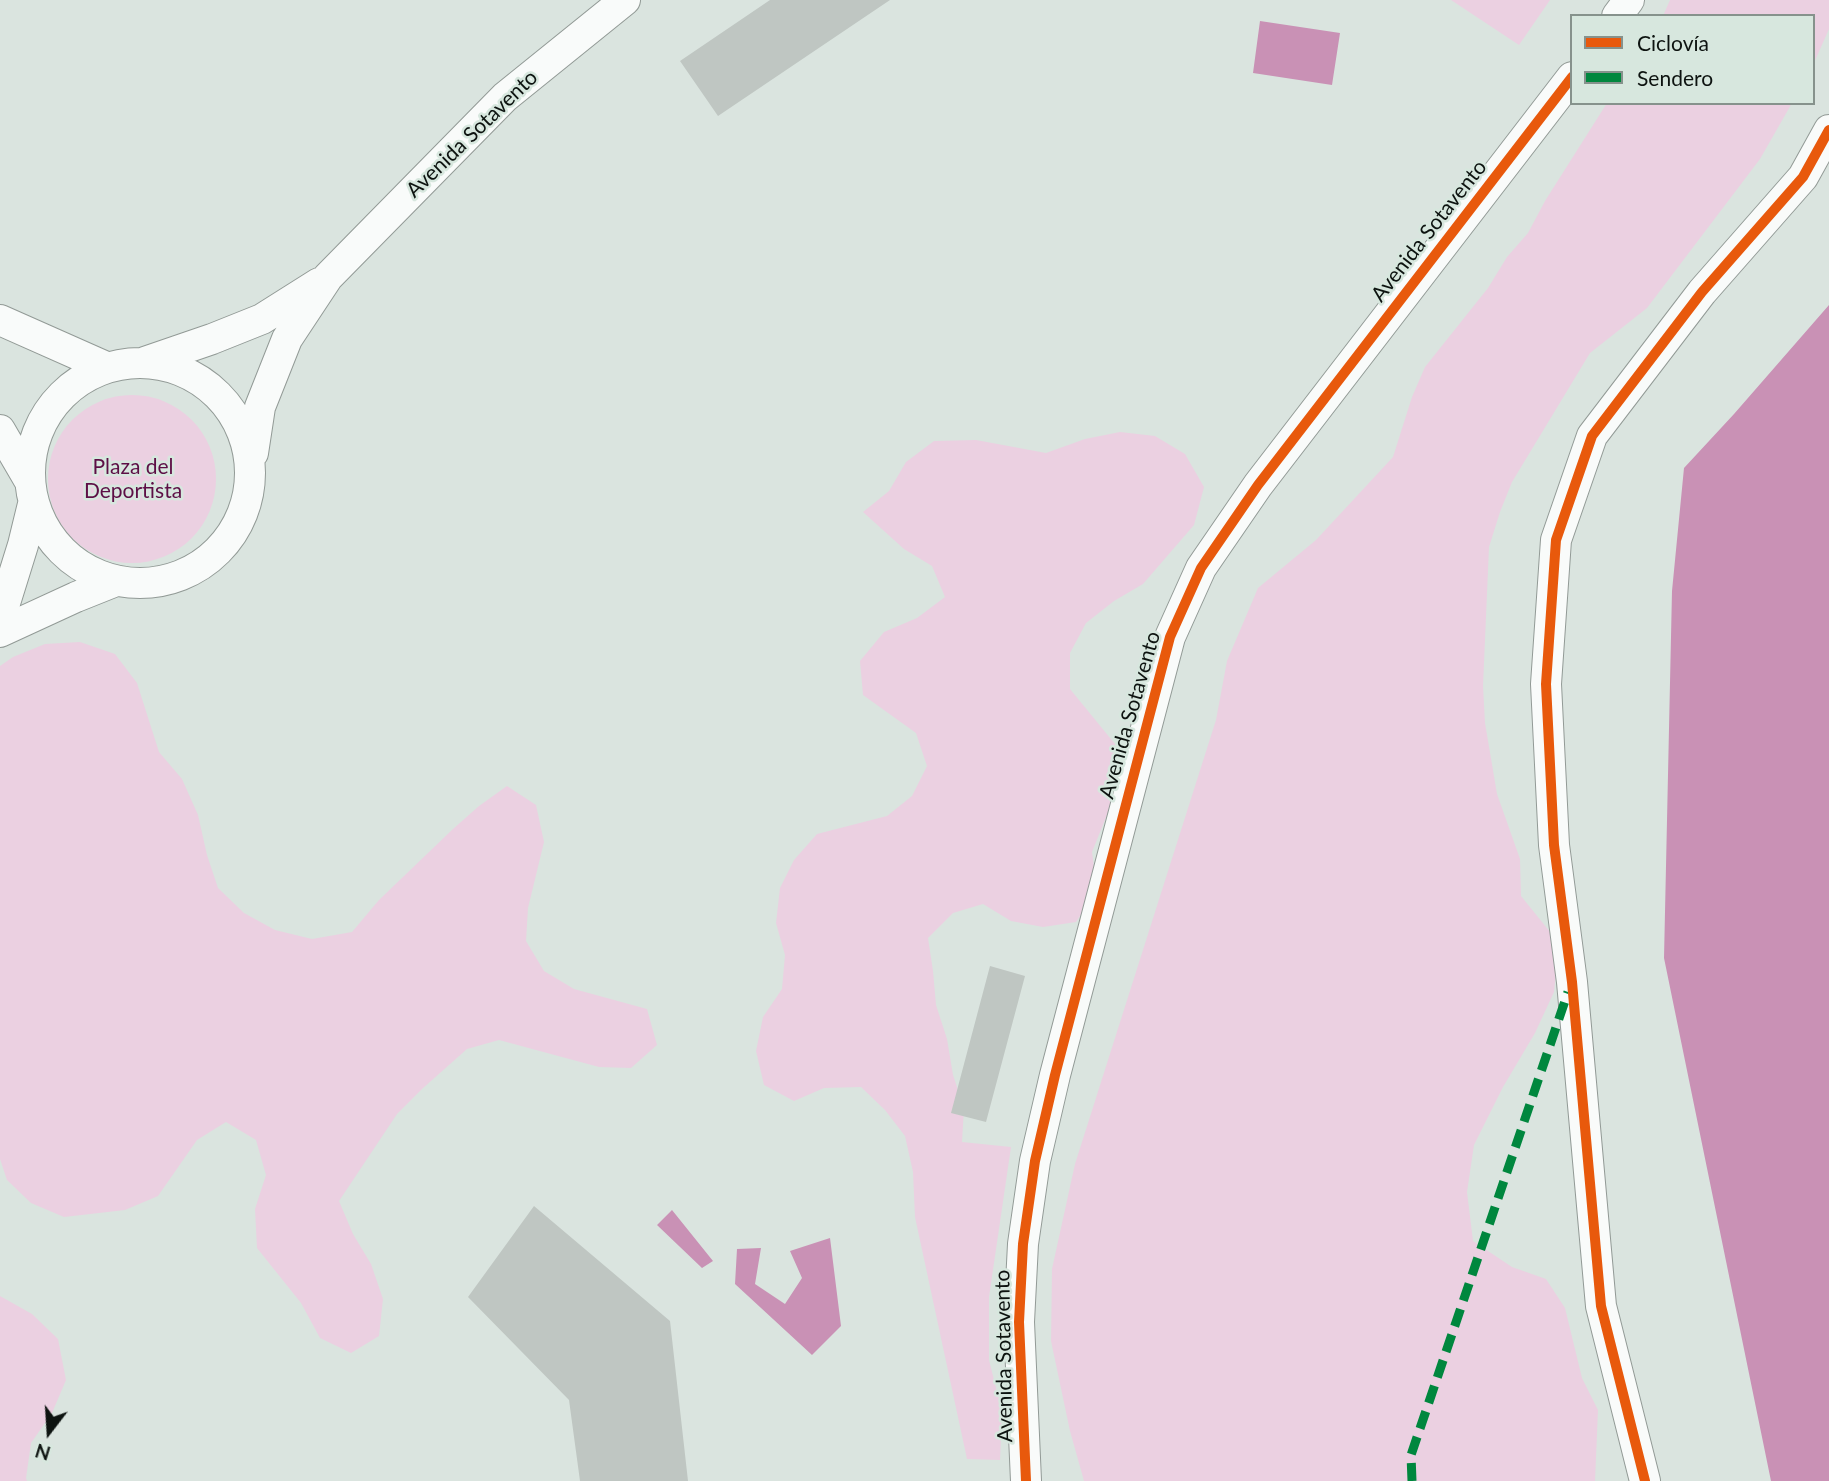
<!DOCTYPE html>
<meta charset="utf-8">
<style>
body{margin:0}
#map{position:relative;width:1829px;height:1481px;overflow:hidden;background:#dae4df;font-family:Lato,sans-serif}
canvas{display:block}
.legend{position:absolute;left:1570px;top:14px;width:245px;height:91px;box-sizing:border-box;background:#d7e7de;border:2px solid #86928c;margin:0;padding:9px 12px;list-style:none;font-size:21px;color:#0d1310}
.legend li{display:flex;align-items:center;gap:14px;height:35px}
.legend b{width:35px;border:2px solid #86928c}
.north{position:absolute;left:14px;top:1397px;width:70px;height:70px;-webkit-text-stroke:5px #d7e7de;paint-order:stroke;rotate:197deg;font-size:19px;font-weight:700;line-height:28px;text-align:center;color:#0d1310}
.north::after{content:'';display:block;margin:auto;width:24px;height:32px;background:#0d1310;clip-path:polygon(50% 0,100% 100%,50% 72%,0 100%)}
</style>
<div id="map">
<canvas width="1829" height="1481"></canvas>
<ul class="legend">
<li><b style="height:9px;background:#e8590c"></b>Ciclovía</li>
<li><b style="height:9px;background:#00873e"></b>Sendero</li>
</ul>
<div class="north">N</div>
</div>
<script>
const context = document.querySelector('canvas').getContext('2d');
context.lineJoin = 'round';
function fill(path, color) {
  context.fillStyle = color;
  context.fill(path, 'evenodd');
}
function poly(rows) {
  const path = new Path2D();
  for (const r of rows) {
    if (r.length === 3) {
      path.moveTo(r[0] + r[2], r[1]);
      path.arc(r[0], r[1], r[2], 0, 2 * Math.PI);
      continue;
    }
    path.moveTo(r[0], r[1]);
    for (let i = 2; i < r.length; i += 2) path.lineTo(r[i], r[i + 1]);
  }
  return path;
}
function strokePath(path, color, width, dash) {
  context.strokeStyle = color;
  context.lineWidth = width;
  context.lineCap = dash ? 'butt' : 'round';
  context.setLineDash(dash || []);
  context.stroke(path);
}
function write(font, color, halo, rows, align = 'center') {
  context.font = font + ' Lato,sans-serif';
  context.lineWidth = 5;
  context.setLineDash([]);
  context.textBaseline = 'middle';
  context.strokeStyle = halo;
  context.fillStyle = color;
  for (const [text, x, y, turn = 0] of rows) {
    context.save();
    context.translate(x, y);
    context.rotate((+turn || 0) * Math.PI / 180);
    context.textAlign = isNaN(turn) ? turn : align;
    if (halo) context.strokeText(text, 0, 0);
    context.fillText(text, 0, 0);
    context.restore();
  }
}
const green = poly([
 [1451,0,1550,0,1519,45],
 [1670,0,1829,0,1829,29,1813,65,1813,16,1663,16],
 [1607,103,1792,103,1760,159,1647,308,1590,353,1512,482,1500,512,1489,547,1483,686,1485,723,1497,794,1520,859,1521,896,1559,943,1554,992,1535,1033,1503,1087,1474,1145,1467,1192,1473,1241,1512,1267,1546,1279,1565,1308,1582,1378,1598,1410,1595,1481,1084,1481,1070,1431,1051,1341,1052,1269,1075,1164,1216,720,1227,661,1258,588,1316,540,1393,457,1412,397,1425,367,1488,288,1507,257,1528,233,1545,201],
 [132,479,84],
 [1120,432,1155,436,1185,454,1204,487,1194,525,1143,584,1114,601,1086,623,1070,653,1070,689,1115,744,1121,780,1092,852,1097,890,1076,922,1043,927,1011,921,983,904,953,913,928,938,933,971,936,1005,947,1039,953,1075,964,1108,962,1142,1011,1147,989,1297,989,1360,1002,1412,1000,1460,967,1459,915,1217,913,1172,905,1136,885,1110,861,1087,824,1088,794,1101,764,1085,756,1051,763,1017,782,989,785,955,776,923,780,888,794,860,817,834,887,816,912,796,927,766,916,733,863,695,860,661,884,632,917,618,945,597,932,566,904,549,863,512,889,491,906,462,934,441,976,440,1046,453,1085,439],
 [80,642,115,654,137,683,159,752,182,779,198,815,207,855,218,888,244,913,275,930,312,939,352,932,379,900,453,829,479,806,507,786,536,805,544,842,528,908,526,941,544,971,574,989,647,1009,657,1045,631,1068,599,1067,499,1040,467,1049,422,1089,397,1114,339,1201,353,1234,371,1264,383,1299,379,1336,351,1353,320,1338,301,1303,257,1248,255,1209,266,1175,256,1140,226,1122,197,1140,158,1196,125,1210,64,1217,31,1203,7,1180,0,1159,0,666,13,657,45,644],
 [0,1296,32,1314,58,1339,66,1380,52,1413,31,1443,26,1478,27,1481,0,1481]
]);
const water = poly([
 [1260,21,1340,33,1332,85,1253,73],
 [1829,305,1829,1481,1771,1481,1664,958,1672,591,1684,468,1734,414],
 [672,1210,713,1261,702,1268,657,1225],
 [830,1238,841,1326,812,1355,735,1284,737,1249,761,1248,755,1284,785,1304,802,1278,790,1251]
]);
const building = poly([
 [770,0,890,0,718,116,680,61],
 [990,966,1025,976,986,1122,951,1113],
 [534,1206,670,1321,688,1481,580,1481,569,1400,468,1297]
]);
const street = poly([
 [1617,16,1629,0],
 [0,320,106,367],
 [145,362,212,339,262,319,319,283],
 [140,473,110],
 [0,430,29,480],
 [253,453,260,407,287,339,328,277,505,97,625,0],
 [0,619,23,545,33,504],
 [0,632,76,597,116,581],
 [1026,1481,1019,1322,1023,1244,1035,1161,1055,1075,1170,637,1201,568,1258,485,1572,77],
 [1645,1481,1601,1306,1572,982,1554,845,1546,684,1556,540,1592,436,1702,292,1803,177,1829,130]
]);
const quiet = poly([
 [1412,1481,1411,1455,1568,992]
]);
const cycleway = poly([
 [1026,1481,1019,1322,1023,1244,1035,1161,1055,1075,1170,637,1201,568,1258,485,1572,77],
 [1645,1481,1601,1306,1572,982,1554,845,1546,684,1556,540,1592,436,1702,292,1803,177,1829,130]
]);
const streetNames = [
 ["Avenida Sotavento",472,134,-44],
 ["Avenida Sotavento",1429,231,-52],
 ["Avenida Sotavento",1130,715,-74],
 ["Avenida Sotavento",1004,1356,-91]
];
const parkNames = [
 ["Plaza del",133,467],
 ["Deportista",133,491]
];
fill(green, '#ebd0e1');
fill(water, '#c991b5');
fill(building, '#bfc6c2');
strokePath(street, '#929a96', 32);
strokePath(street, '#f9fbfa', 30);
strokePath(quiet, '#00873e', 9, [18, 9]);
strokePath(cycleway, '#e8590c', 10);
write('21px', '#0d1310', '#d7e7de', streetNames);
write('21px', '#5d0f46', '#d7e7de', parkNames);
</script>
